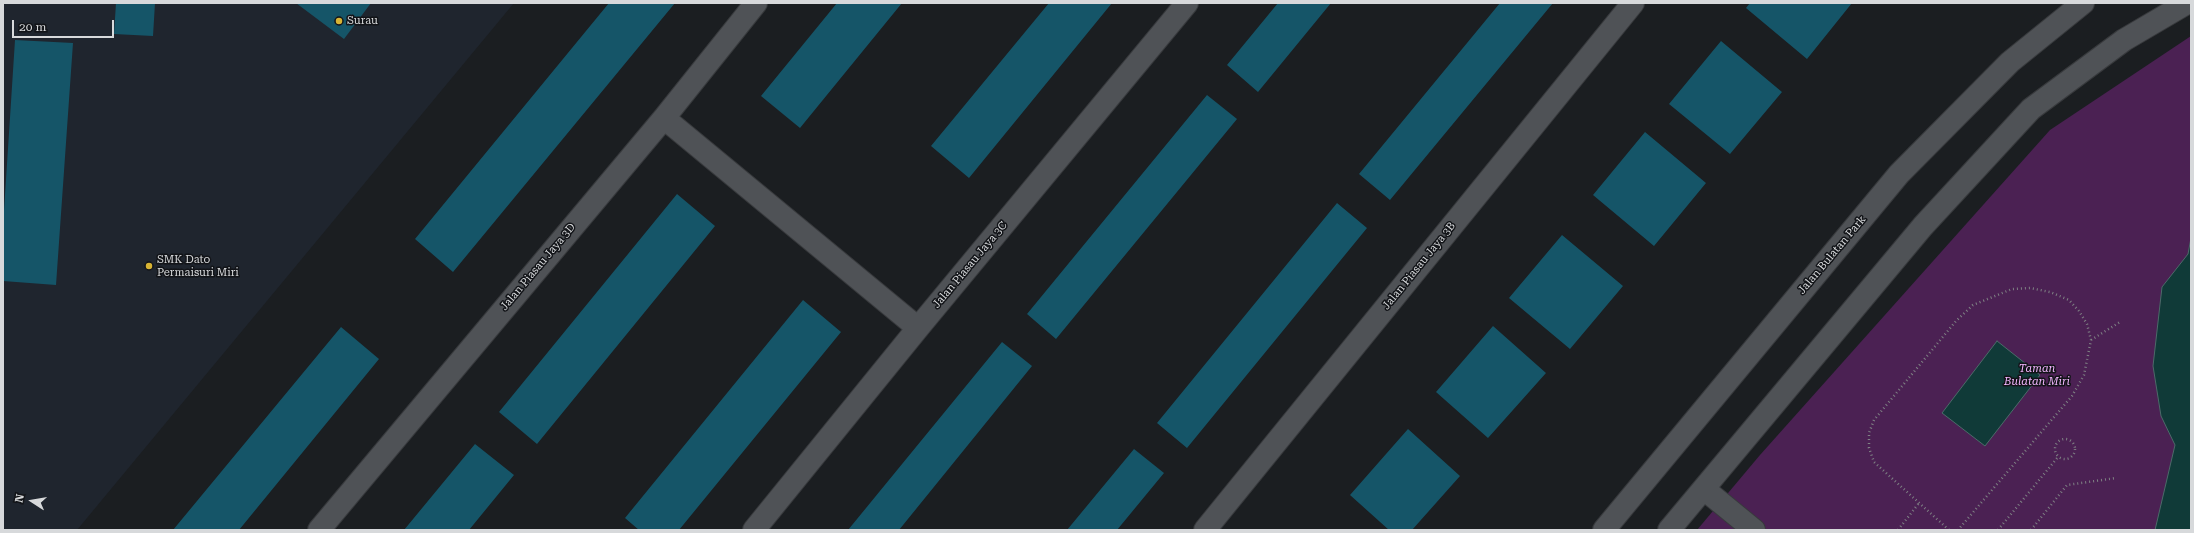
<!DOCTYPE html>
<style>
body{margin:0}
#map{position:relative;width:2194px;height:533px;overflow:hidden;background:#1b1e21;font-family:"Roboto Serif",serif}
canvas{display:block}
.frame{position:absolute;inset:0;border:4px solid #d7d9db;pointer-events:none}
.north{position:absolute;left:12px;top:481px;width:40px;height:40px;-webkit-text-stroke:3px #121418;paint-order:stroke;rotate:282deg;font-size:11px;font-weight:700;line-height:16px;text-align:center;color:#d7d9db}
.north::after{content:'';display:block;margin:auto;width:14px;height:18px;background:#d7d9db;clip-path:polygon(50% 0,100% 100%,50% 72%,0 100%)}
.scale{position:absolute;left:12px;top:20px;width:102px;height:18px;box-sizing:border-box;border:2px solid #d7d9db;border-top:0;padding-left:5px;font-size:12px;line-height:14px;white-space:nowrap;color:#d7d9db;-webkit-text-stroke:3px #121418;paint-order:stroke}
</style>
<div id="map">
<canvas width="2194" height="533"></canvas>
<div class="frame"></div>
<div class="north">N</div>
<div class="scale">20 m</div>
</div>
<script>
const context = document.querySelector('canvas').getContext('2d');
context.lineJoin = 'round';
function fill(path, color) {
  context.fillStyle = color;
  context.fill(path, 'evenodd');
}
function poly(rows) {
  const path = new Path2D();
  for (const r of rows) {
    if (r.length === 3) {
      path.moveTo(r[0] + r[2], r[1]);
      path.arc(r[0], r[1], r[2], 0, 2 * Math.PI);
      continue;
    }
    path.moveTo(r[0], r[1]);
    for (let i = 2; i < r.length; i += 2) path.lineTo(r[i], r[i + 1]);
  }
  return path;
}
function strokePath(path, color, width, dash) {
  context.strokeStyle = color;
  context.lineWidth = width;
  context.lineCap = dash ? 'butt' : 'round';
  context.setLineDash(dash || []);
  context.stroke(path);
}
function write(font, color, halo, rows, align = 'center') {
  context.font = font + ' "Roboto Serif",serif';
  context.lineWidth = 3;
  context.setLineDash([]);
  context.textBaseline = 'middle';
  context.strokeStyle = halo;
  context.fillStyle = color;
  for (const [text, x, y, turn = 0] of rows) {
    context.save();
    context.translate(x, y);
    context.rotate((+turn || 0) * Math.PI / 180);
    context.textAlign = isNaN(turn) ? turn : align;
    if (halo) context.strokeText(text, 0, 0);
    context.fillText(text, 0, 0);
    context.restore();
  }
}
const built = poly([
 [3,3,514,3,77,530,3,530]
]);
const green = poly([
 [2191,36,2191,530,1697,530,1760,455,2050,130]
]);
const water = poly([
 [2191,238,2191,530,2155,530,2175,445,2161,416,2153,366,2162,287,2188,254,2191,238],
 [1997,341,2040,375,1985,446,1942,413,1997,341]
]);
const building = poly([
 [116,3,155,3,153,36,114,34],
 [296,3,371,3,344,39],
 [609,3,675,3,453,272,415,239],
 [837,3,902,3,800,128,761,96],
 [1049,3,1112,3,969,178,931,146],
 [1278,3,1331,3,1258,92,1227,65],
 [1500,3,1553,3,1390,200,1359,174],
 [1750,3,1852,3,1807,59,1746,8],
 [15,40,73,43,56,285,3,281,3,226],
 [1721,41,1782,92,1730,154,1669,104],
 [1207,95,1237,119,1056,339,1027,314],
 [1645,132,1706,183,1654,246,1593,195],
 [677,194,715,226,537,444,499,412],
 [1337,203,1367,228,1187,448,1157,423],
 [1562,235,1623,286,1570,349,1509,298],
 [803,300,841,332,679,530,639,530,625,518],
 [1493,326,1546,373,1488,438,1436,392],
 [341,327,379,359,239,530,173,530],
 [1002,342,1032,366,899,530,848,530],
 [1408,429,1460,476,1412,530,1389,530,1350,495],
 [475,444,514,475,469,530,404,530],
 [1134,449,1164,473,1117,530,1067,530]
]);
const path = poly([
 [2091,340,2120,322],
 [2065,449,10],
 [1898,530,1919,503],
 [1949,530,1874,462,1869,448,1869,433,1874,420,1956,321,1973,305,2012,289,2030,288,2050,292,2069,300,2079,311,2087,324,2091,340,2084,375,2072,396,1958,530],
 [1998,530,2058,457],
 [2031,530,2067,485,2116,478]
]);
const minor = poly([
 [664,118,918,328],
 [1704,489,1754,530],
 [319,530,664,118,756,3],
 [754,530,918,328,1187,3],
 [1205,530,1633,3],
 [1604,530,1899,174,2010,62,2083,3],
 [1669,530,1923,226,2031,109,2124,40,2187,3]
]);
const markers = [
 [339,21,4,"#d8b434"],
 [149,266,4,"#d8b434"]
];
const poiNames = [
 ["Surau",347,21],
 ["SMK Dato",157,260],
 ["Permaisuri Miri",157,273]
];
const streetNames = [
 ["Jalan Bulatan Park",1832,255,-50],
 ["Jalan Piasau Jaya 3C",970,265,-50],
 ["Jalan Piasau Jaya 3B",1419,266,-51],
 ["Jalan Piasau Jaya 3D",538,267,-50]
];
const parkNames = [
 ["Taman",2037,369],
 ["Bulatan Miri",2037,382]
];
fill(built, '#1f252e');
fill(green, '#4b2153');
fill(water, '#103a38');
strokePath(water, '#4c6a69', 1);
fill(building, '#155568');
strokePath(minor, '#383a3d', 24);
strokePath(path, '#7f8184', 2.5, [1, 3]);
strokePath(minor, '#4f5256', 22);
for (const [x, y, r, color] of markers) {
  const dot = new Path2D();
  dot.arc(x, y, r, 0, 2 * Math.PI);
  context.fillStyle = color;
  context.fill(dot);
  strokePath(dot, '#121418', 1.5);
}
write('11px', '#d7d9db', '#121418', poiNames, 'left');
write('11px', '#d7d9db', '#121418', streetNames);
write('italic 11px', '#f3b7ff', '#121418', parkNames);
</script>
